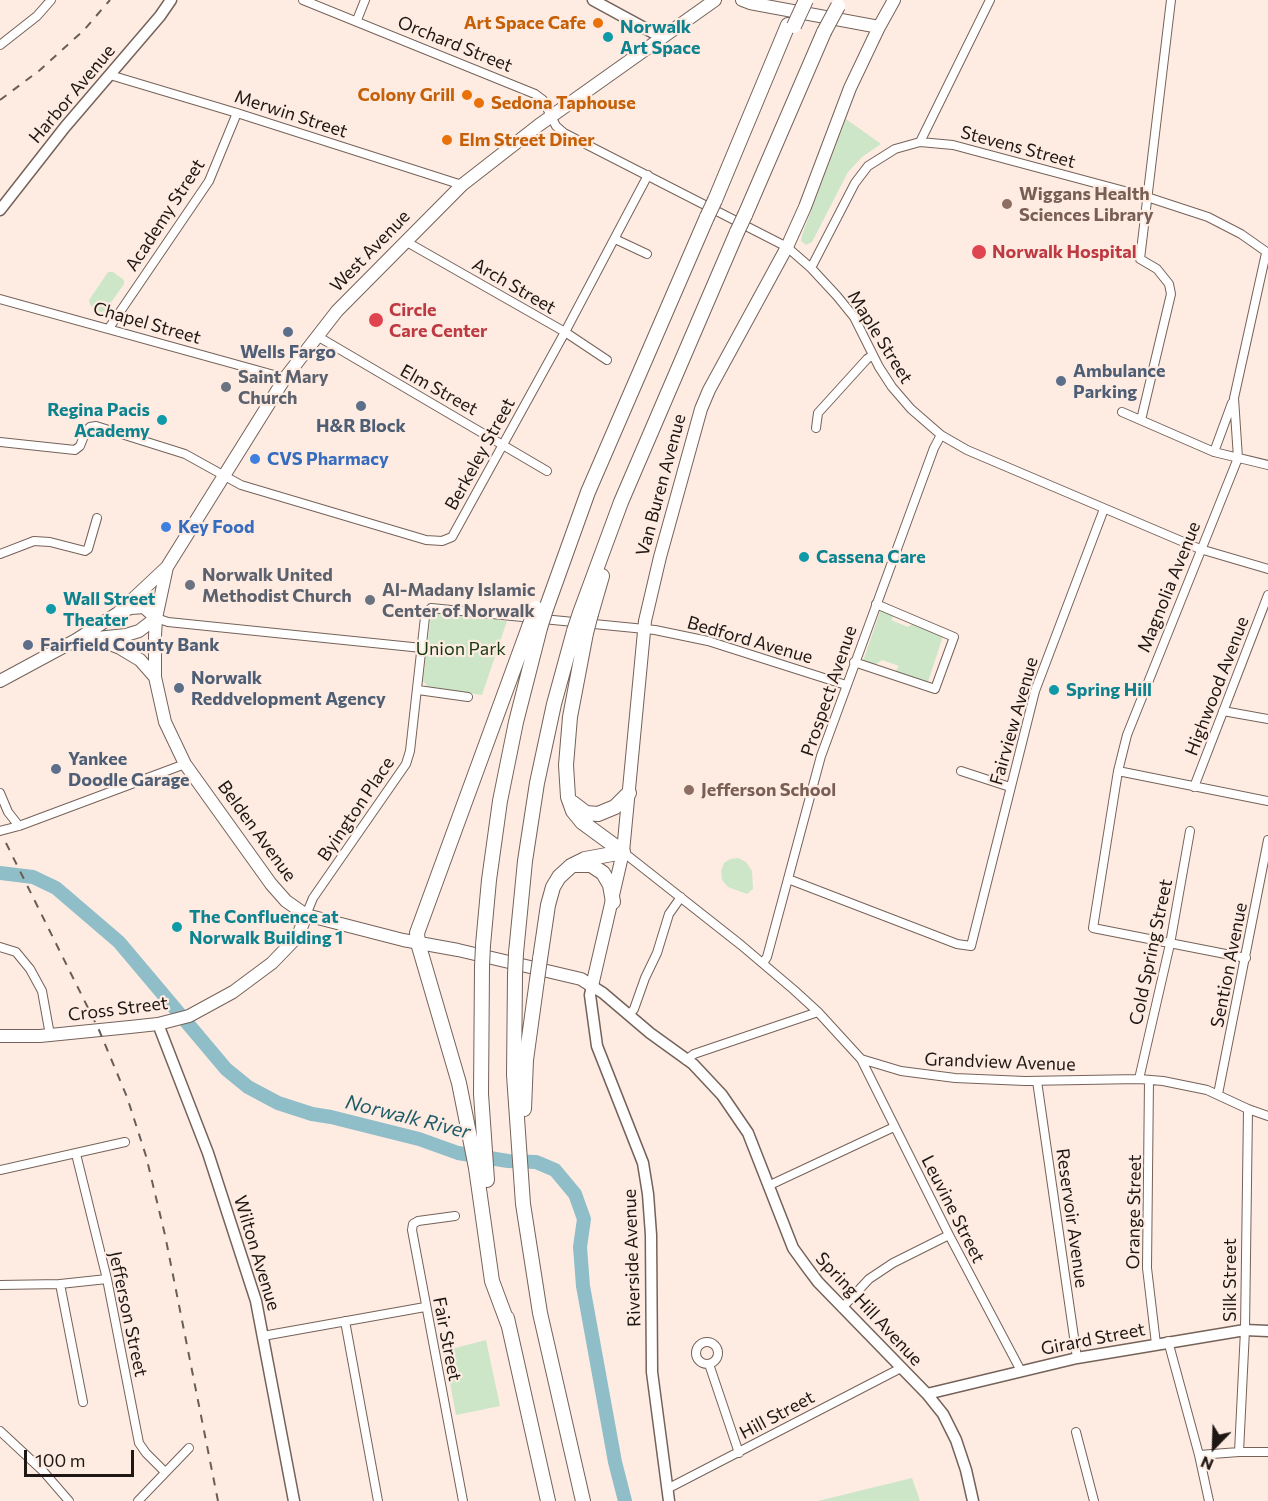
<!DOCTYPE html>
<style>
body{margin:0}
#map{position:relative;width:1268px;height:1501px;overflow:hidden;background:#feece3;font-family:Commissioner,sans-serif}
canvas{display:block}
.north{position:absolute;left:1184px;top:1417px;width:60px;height:60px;-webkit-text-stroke:4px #feece3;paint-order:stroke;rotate:203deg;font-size:16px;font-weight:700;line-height:24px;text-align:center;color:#1e1713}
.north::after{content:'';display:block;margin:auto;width:21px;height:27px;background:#1e1713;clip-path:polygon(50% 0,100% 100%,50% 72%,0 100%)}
.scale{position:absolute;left:24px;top:1450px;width:110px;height:27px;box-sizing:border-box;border:3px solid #1e1713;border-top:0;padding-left:8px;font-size:18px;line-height:21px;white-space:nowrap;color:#1e1713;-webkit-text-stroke:4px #feece3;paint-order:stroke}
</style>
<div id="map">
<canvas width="1268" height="1501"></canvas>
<div class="north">N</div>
<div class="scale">100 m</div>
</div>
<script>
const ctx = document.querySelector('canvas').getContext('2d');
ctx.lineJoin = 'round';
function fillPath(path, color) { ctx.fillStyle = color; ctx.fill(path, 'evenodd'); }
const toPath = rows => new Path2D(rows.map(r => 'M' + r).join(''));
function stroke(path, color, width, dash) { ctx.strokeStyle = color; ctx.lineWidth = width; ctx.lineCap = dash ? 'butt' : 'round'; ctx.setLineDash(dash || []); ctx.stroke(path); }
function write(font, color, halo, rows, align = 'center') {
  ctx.font = font + ' Commissioner,sans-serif'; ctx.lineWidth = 4.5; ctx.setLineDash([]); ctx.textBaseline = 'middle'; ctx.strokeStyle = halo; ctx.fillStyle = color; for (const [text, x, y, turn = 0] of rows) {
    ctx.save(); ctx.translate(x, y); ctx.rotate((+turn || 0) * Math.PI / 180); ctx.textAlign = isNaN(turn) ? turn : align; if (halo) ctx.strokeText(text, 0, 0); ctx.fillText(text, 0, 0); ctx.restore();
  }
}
fillPath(toPath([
 [846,119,881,144,862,157,848,172,812,242,806,245,801,241,802,235],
 [108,272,113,272,124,280,124,284,105,311,100,312,90,305,89,300],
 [881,609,895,615,891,620,908,627,914,623,943,636,928,682,895,672,899,666,882,660,875,665,863,661],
 [436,612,507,621,482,695,428,687,423,681,431,615],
 [738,858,746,862,752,871,753,889,747,894,728,887,722,880,721,871,724,863,730,859],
 [486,1340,500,1406,456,1415,444,1351],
 [912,1478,920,1501,818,1501]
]), '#cce6c7');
stroke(toPath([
 [0,873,33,877,56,888,119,942,226,1069,248,1087,278,1103,312,1114,331,1117,419,1139,458,1153,508,1161,536,1162,555,1170,575,1194,584,1219,580,1247,583,1286,615,1462,625,1501]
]), '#90bec8', 14);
const street = toPath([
 [303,0,535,94,543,100,556,126,564,133,787,247,811,268,837,296,854,317,879,367,892,387,911,409,941,435,967,450,1200,549,1268,569],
 [357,20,365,0],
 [0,45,37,16,51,0],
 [110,75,237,113,462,185],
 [920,142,990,0],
 [615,239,647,254],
 [405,241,565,332,607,360],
 [811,268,855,183,868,166,895,149,920,142,953,145,1147,197,1208,217,1241,234,1268,253],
 [0,299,285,378],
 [109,328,209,181,237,113],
 [317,336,547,471],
 [1122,412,1214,452,1268,465],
 [1141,420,1171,294,1169,284,1157,269,1140,259,1171,0],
 [816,428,818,413,867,359,873,355],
 [0,442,75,450,80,446,86,431,90,427,96,426,185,454,241,485,426,540,442,541,452,537,565,332,648,175],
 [1214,452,1232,403],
 [0,554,34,541,50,542,85,551,88,549,97,518],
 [156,618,168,622,422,648],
 [854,662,935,689,954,637,876,604],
 [418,690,468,697],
 [1223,711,1268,719],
 [961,771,1010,787],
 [1118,771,1268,801],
 [1194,787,1268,595],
 [0,793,8,812,19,826],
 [0,831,19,826,185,764],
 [623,852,741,945,794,990,818,1012,861,1059,901,1071,955,1078,1025,1081,1139,1079,1163,1081,1207,1090,1248,1109,1268,1116],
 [788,879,957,944,971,946,1035,691,1104,509],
 [306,915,313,898,406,764,410,751,425,617,431,608,655,630,708,641,846,685],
 [0,947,16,952,30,969,42,991,50,1035],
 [1246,958,1093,928,1118,771,1127,735,1238,458,1234,398,1266,253],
 [763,963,767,957,821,756,934,448,941,435],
 [629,1015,634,1009,645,978,657,953,669,914,681,897],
 [861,1059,949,1235,1021,1371],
 [686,1060,694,1054,818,1012],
 [1139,1079,1170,944,1190,831],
 [1149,1080,1147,1268,1156,1344],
 [1037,1081,1077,1358],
 [1218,1094,1268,840],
 [76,1154,107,1279,139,1443,146,1453,165,1472],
 [0,1170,125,1142],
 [770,1185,894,1127],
 [455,1216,418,1221,413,1224,412,1230,463,1501],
 [60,1284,83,1402],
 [0,1285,60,1284,107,1279],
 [842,1308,869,1279,893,1263,949,1235],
 [345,1321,378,1501],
 [263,1336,425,1307],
 [1168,1341,1199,1455,1209,1501],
 '696 1353a11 11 0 1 1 22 0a11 11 0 1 1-22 0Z',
 [709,1364,739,1453],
 [0,1431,43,1471,69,1501],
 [1076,1432,1094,1501],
 [1239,1452,1245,1330,1248,1109],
 [1199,1455,1239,1452,1268,1452],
 [667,1489,901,1368],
 [138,1501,189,1448]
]);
const secondary = toPath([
 [593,0,661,37],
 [0,210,65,127,160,16,171,0],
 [158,1024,208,1153,256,1301,294,1501],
 [927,1394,1077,1358,1245,1330,1268,1331],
 [669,1501,652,1372,651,1235,648,1194,643,1163,597,1046,590,995,592,986,603,993,650,1033,693,1064,722,1095,748,1133,793,1248,806,1266,818,1282,927,1394,943,1414,956,1440,966,1470,973,1501]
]);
const primary = toPath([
 [715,0,539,125,462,185,337,311,285,378,167,567,156,618,155,636,155,677,165,722,185,764,271,884,286,901,306,915,403,940,458,950,581,979,592,986,623,852,645,621,660,557,701,409,709,390,787,247,805,207,850,88,879,27,894,0],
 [742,0,750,3,879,27],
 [123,611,131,608,144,607,156,618],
 [78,640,126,635,139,631,156,618],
 [99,640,120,648,140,660,155,677],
 [0,681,76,640,118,613,166,568],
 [0,1036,40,1036,130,1027,158,1024,189,1016,233,992,272,963,298,936,306,915]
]);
const highway = toPath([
 [715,200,788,25],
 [745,215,824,32],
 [546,609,588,492,707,217],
 [580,613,621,502,737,232],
 [591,614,602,576],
 [586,633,570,717,566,765,568,797,573,811,582,822,623,852],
 [573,803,586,813,598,814,615,807,629,793],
 [576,865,591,865,603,873,610,885,613,902],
 [483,945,489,880,500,801,516,722,540,628],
 [516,953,525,861,537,783,554,704,574,631],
 [540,959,548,905,553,887,559,877,571,866,585,859,623,852],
 [482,967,481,1094,487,1180],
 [515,975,514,1075,523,1204,540,1313,583,1501],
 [524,1109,526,1060,537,980],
 [507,1318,548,1501],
 [508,1324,492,1281,476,1168,459,1083,418,943,417,933,529,627]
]);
stroke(street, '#756259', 10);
stroke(secondary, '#756259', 13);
stroke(primary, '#756259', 14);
stroke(highway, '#756259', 16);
stroke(street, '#fff', 8);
stroke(secondary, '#fff', 10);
stroke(primary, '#fff', 12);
stroke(highway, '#fff', 14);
stroke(toPath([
 [0,100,40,70,84,30,110,0],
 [6,843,99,1030,127,1097,146,1156,165,1235,218,1501]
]), '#685d57', 2, [8, 8]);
const highwayBridge = toPath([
 [794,26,806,0],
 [824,32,838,6],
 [707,217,715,200],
 [737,232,745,215],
 [529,627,536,608],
 [540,628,546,609],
 [574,631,580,613],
 [586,633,591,614],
 [482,967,483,945],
 [515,975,516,953],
 [537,980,540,959]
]);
stroke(highwayBridge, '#756259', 16, []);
stroke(highwayBridge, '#fff', 14);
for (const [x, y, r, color] of [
 [598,23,6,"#e8710a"],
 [608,37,6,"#0f9aa8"],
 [467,95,6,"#e8710a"],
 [479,103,6,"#e8710a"],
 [447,140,6,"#e8710a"],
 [1007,204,6,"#8d6e63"],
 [979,252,8,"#e0444e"],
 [376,320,8,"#e0444e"],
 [288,332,6,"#5c6f8a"],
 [1061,381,6,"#5c6f8a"],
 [226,387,6,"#6b7280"],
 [361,406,6,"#5c6f8a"],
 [162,420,6,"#0f9aa8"],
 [255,459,6,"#3f7fe0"],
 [166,527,6,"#3f7fe0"],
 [804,557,6,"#0f9aa8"],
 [190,585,6,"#6b7280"],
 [370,600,6,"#6b7280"],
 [51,609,6,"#0f9aa8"],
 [28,645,6,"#5c6f8a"],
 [179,688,6,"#5c6f8a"],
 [1054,690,6,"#0f9aa8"],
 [56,769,6,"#5c6f8a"],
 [689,790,6,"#8d6e63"],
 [177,927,6,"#0f9aa8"]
]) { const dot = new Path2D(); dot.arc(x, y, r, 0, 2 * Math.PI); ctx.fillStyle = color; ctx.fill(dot); stroke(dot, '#feece3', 2); }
write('bold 18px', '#c56008', '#feece3', [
 ["Art Space Cafe",586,23],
 ["Colony Grill",455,95],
 ["Sedona Taphouse",491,103,"left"],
 ["Elm Street Diner",459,140,"left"]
], 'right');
write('bold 18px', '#0d838f', '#feece3', [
 ["Norwalk",620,27],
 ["Art Space",620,48],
 ["Regina Pacis",150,410,"right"],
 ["Academy",150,431,"right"],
 ["Cassena Care",816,557],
 ["Wall Street",63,599],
 ["Theater",63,620],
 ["Spring Hill",1066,690],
 ["The Confluence at",189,917],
 ["Norwalk Building 1",189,938]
], 'left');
write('18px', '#1e1713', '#feece3', [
 ["Orchard Street",455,44,22],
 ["Harbor Avenue",72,94,-50],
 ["Merwin Street",291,114,18],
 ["Stevens Street",1018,147,15],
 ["Academy Street",165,215,-57],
 ["West Avenue",370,251,-46],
 ["Arch Street",514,286,30],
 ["Chapel Street",147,323,16],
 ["Maple Street",880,337,58],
 ["Elm Street",439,390,29],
 ["Berkeley Street",480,454,-61],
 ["Van Buren Avenue",661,485,-75],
 ["Magnolia Avenue",1169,587,-68],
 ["Bedford Avenue",750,640,16],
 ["Highwood Avenue",1217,686,-69],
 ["Prospect Avenue",829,691,-71],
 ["Fairview Avenue",1014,721,-74],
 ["Byington Place",356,809,-56],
 ["Belden Avenue",257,831,54],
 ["Cold Spring Street",1151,952,-78],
 ["Sention Avenue",1229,965,-79],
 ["Cross Street",118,1009,-7],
 ["Grandview Avenue",1000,1062,2],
 ["Leuvine Street",953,1209,63],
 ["Orange Street",1134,1212,-89],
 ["Reservoir Avenue",1072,1218,82],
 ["Wilton Avenue",257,1253,73],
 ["Riverside Avenue",632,1258,-92],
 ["Silk Street",1230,1280,-90],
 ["Spring Hill Avenue",869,1309,47],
 ["Jefferson Street",128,1314,78],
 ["Fair Street",447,1339,79],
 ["Girard Street",1093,1339,-11],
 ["Hill Street",777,1415,-28]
]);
write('bold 18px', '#785e54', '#feece3', [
 ["Wiggans Health",1019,194],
 ["Sciences Library",1019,215],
 ["Jefferson School",701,790]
], 'left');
write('bold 18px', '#be3a42', '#feece3', [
 ["Norwalk Hospital",992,252],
 ["Circle",389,310],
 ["Care Center",389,331]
], 'left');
write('bold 18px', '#4e5e75', '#feece3', [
 ["Wells Fargo",288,352,"center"],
 ["Ambulance",1073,371],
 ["Parking",1073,392],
 ["H&R Block",361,426,"center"],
 ["Fairfield County Bank",40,645],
 ["Norwalk",191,678],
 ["Reddvelopment Agency",191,699],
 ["Yankee",68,759],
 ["Doodle Garage",68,780]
], 'left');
write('bold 18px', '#5b616d', '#feece3', [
 ["Saint Mary",238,377],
 ["Church",238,398],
 ["Norwalk United",202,575],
 ["Methodist Church",202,596],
 ["Al-Madany Islamic",382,590],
 ["Center of Norwalk",382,611]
], 'left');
write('bold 18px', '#366cbe', '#feece3', [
 ["CVS Pharmacy",267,459],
 ["Key Food",178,527]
], 'left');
write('18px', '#14380e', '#feece3', [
 ["Union Park",461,649]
]);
write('italic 20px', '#1f5c68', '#feece3', [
 ["Norwalk River",408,1117,14]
]);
</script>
